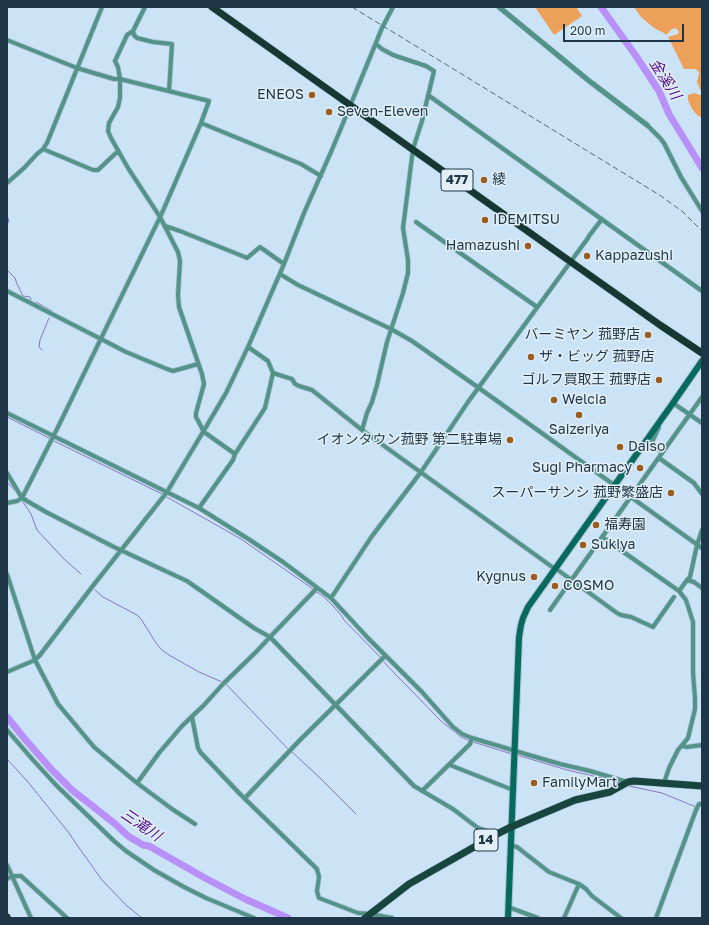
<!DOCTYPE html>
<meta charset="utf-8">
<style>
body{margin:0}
#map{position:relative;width:709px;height:925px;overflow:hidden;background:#cbe3f6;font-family:"Golos Text",sans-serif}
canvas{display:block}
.frame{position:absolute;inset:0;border:8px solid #1d3648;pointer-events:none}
.scale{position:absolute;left:563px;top:24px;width:121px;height:18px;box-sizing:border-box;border:2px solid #1d3648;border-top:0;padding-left:5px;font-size:12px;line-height:14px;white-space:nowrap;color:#1d3648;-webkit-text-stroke:3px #e3eff8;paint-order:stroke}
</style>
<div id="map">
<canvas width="709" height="925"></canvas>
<div class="frame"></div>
<div class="scale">200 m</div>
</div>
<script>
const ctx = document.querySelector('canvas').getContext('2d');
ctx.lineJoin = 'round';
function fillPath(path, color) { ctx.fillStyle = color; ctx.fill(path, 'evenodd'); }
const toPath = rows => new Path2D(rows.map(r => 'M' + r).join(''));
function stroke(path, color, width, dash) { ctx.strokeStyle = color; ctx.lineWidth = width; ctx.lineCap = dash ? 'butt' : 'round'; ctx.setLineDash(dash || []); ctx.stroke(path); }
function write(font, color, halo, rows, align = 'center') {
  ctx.font = font + ' "Golos Text","Noto Sans JP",sans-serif'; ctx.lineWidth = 3; ctx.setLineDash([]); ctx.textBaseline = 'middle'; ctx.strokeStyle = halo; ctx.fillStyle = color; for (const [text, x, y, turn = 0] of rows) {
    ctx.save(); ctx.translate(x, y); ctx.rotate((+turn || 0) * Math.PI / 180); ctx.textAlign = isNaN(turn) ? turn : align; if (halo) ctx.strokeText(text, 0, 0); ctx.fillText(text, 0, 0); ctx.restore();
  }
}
fillPath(toPath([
 [535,7,576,7,582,16,554,35],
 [634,7,702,7,702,120,702,118,697,115,692,109,688,100,688,95,694,93,700,95,702,94,697,82,699,74,699,72,695,69,684,69,668,37,678,34,679,32,677,29,674,28,671,30,666,35,664,33,654,28,641,17]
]), '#eda059');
stroke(toPath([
 [7,215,9,222,7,223],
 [7,270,15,278,17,284,23,296,30,297,31,300],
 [36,302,52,311],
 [42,350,39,347,40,340,49,318],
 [7,417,49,438],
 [52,440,162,494],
 [7,482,16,492],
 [165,496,241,539,313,589],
 [21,499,31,514,37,530,64,559,81,574],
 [95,590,103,597,137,615,141,619,156,643,162,650,169,655,199,672,222,682],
 [315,591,323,596,334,607,341,615,344,620,381,658],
 [383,661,395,674,408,687,441,721,461,737,470,741],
 [225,683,289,750],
 [473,742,512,754],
 [292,752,319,777,356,814],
 [517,755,567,770,611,780,620,783],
 [7,759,28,782,69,833,77,845,102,880,127,906,142,918],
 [629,786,662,793,696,807]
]), '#8a74c3', 1);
stroke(toPath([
 [601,7,636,56,659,91,669,114,702,168],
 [7,717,24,738,52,770,72,790,114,823,128,836,143,845,149,846,205,878,245,899,288,918]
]), '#b98ff8', 7);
const minor = toPath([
 [145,7,133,31,127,35,115,61,118,67,120,79,120,98,118,107,109,123,108,131,111,138,128,168,160,217,178,252,180,261,178,295,179,307,202,374,204,384,196,413,196,417,204,432,235,454,233,460,199,508],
 [133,31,134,35,137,38,153,42,172,44,169,91],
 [7,40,77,68,114,79,120,79,209,101,201,123,162,213,59,425,22,498,17,501,7,503],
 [428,95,702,291],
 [201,123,301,164,321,176],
 [647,125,660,138,664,143,681,177,702,211],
 [43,149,93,170,98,170,116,153,119,152],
 [7,183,24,168,37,154,43,149,47,143,102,7],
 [416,222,537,307],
 [165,226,180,231,245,257,247,258,260,247,284,264],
 [280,274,298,285,391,329,412,341,479,388,702,548],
 [7,291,101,339,126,352,167,369,173,371,198,364],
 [248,347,268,361,273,373,292,379,295,384,299,386,312,390,362,430,555,569],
 [673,403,702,423],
 [7,413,199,508,250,540,283,562,331,598,368,638,422,692,453,727,462,734,472,738,529,755,560,764,590,771,627,782],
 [659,427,653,440,652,443,652,445,662,452],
 [362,430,367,413,372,402,377,385,387,342,403,293,408,273,408,260,403,228,413,149,422,121,434,71,426,66,393,55,382,49,376,44],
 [235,454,265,408,273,373],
 [659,458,694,483,702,494],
 [7,473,22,498,46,512,114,547,187,581,254,628,270,637,414,786,453,809,478,828,496,834],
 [602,537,679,591,686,600,693,622,693,672,695,699,695,709,688,738,678,750,669,768,664,783],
 [555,568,617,613,621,615,631,617,653,627,674,597],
 [7,574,35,660,58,704,94,747,137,783,172,809,195,824],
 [687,580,690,577,697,545,702,530],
 [679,591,687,580,694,582,702,588],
 [331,598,372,536,421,472,468,402,588,238,589,236,602,219],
 [550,610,702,397],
 [7,672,35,660,40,655,92,587,167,492,206,427,226,393,248,347,284,264,304,213,331,152,339,133,382,28,393,7],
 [192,717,198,748,201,753,240,794,317,869,319,877,317,891,318,895,319,898,358,913,371,914,392,918],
 [7,730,33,760,56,785,114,841,126,851,154,870,184,887,206,898,254,918],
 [682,746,687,747,702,745],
 [450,765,513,790],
 [137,783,159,753,182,726,204,705,223,684,256,652,270,637,317,588],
 [422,791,470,744,472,738],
 [245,798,299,741,385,656],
 [511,845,517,847,549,872,579,884,586,889,592,896,621,918],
 [7,865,31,918],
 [7,879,12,876,21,876,67,918],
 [508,907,538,918],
 [564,918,579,884],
 [656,918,696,810,699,804,702,804]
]);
const tertiary = toPath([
 [499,7,588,80,647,125]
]);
const secondary = toPath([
 [508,918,519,637,521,625,523,618,528,607,673,403,702,361]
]);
const primary = toPath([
 [365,918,409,884,497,834,511,827,575,800,610,792,628,782,634,781,702,786]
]);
const trunk = toPath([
 [212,7,571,262,660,325,702,353],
 [7,917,7,918]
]);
stroke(minor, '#a8c0d3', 5.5);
stroke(tertiary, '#a8c0d3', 6);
stroke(secondary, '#a8c0d3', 8);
stroke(primary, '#a8c0d3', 8);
stroke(trunk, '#a8c0d3', 8);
stroke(minor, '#539388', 4);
stroke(tertiary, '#539388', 5);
stroke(secondary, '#066a5e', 6);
stroke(primary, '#18463f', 7);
stroke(trunk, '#163832', 7);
stroke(toPath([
 [352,7,661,196,683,212,702,231]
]), '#526b7d', 1, [6, 3]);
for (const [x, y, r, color] of [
 [312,95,4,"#9a5d20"],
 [329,112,4,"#9a5d20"],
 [484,180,4,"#9a5d20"],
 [485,220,4,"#9a5d20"],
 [528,246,4,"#9a5d20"],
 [587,256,4,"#9a5d20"],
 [648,335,4,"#9a5d20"],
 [531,357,4,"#9a5d20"],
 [659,380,4,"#9a5d20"],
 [554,400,4,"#9a5d20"],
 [579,415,4,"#9a5d20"],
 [510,440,4,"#9a5d20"],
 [620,447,4,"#9a5d20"],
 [640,468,4,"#9a5d20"],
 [671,493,4,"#9a5d20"],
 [596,525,4,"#9a5d20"],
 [583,545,4,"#9a5d20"],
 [534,577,4,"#9a5d20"],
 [555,586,4,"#9a5d20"],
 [534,783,4,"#9a5d20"]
]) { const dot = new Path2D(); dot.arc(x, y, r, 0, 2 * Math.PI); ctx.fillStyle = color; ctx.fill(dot); stroke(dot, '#e3eff8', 1.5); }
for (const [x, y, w] of [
 [457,180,32],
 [486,840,24]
]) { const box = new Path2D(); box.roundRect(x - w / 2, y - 11, w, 22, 3); ctx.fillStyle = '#e3eff8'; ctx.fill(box); stroke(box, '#1d3648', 1); }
write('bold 13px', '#1d3648', null, [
 ["477",457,180],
 ["14",486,840]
]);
write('14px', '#1d3648', '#e3eff8', [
 ["ENEOS",304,95,"right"],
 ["Seven-Eleven",337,112],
 ["綾",492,180],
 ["IDEMITSU",493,220],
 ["Hamazushi",520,246,"right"],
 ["Kappazushi",595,256],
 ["バーミヤン 菰野店",640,335,"right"],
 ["ザ・ビッグ 菰野店",539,357],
 ["ゴルフ買取王 菰野店",651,380,"right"],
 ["Welcia",562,400],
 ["Saizeriya",579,430,"center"],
 ["イオンタウン菰野 第二駐車場",502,440,"right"],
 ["Daiso",628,447],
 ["Sugi Pharmacy",632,468,"right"],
 ["スーパーサンシ 菰野繁盛店",663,493,"right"],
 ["福寿園",604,525],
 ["Sukiya",591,545],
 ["Kygnus",526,577,"right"],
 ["COSMO",563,586],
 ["FamilyMart",542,783]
], 'left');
write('italic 15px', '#530e8d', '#e3eff8', [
 ["金溪川",665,79,58],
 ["三滝川",141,825,34]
]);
</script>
